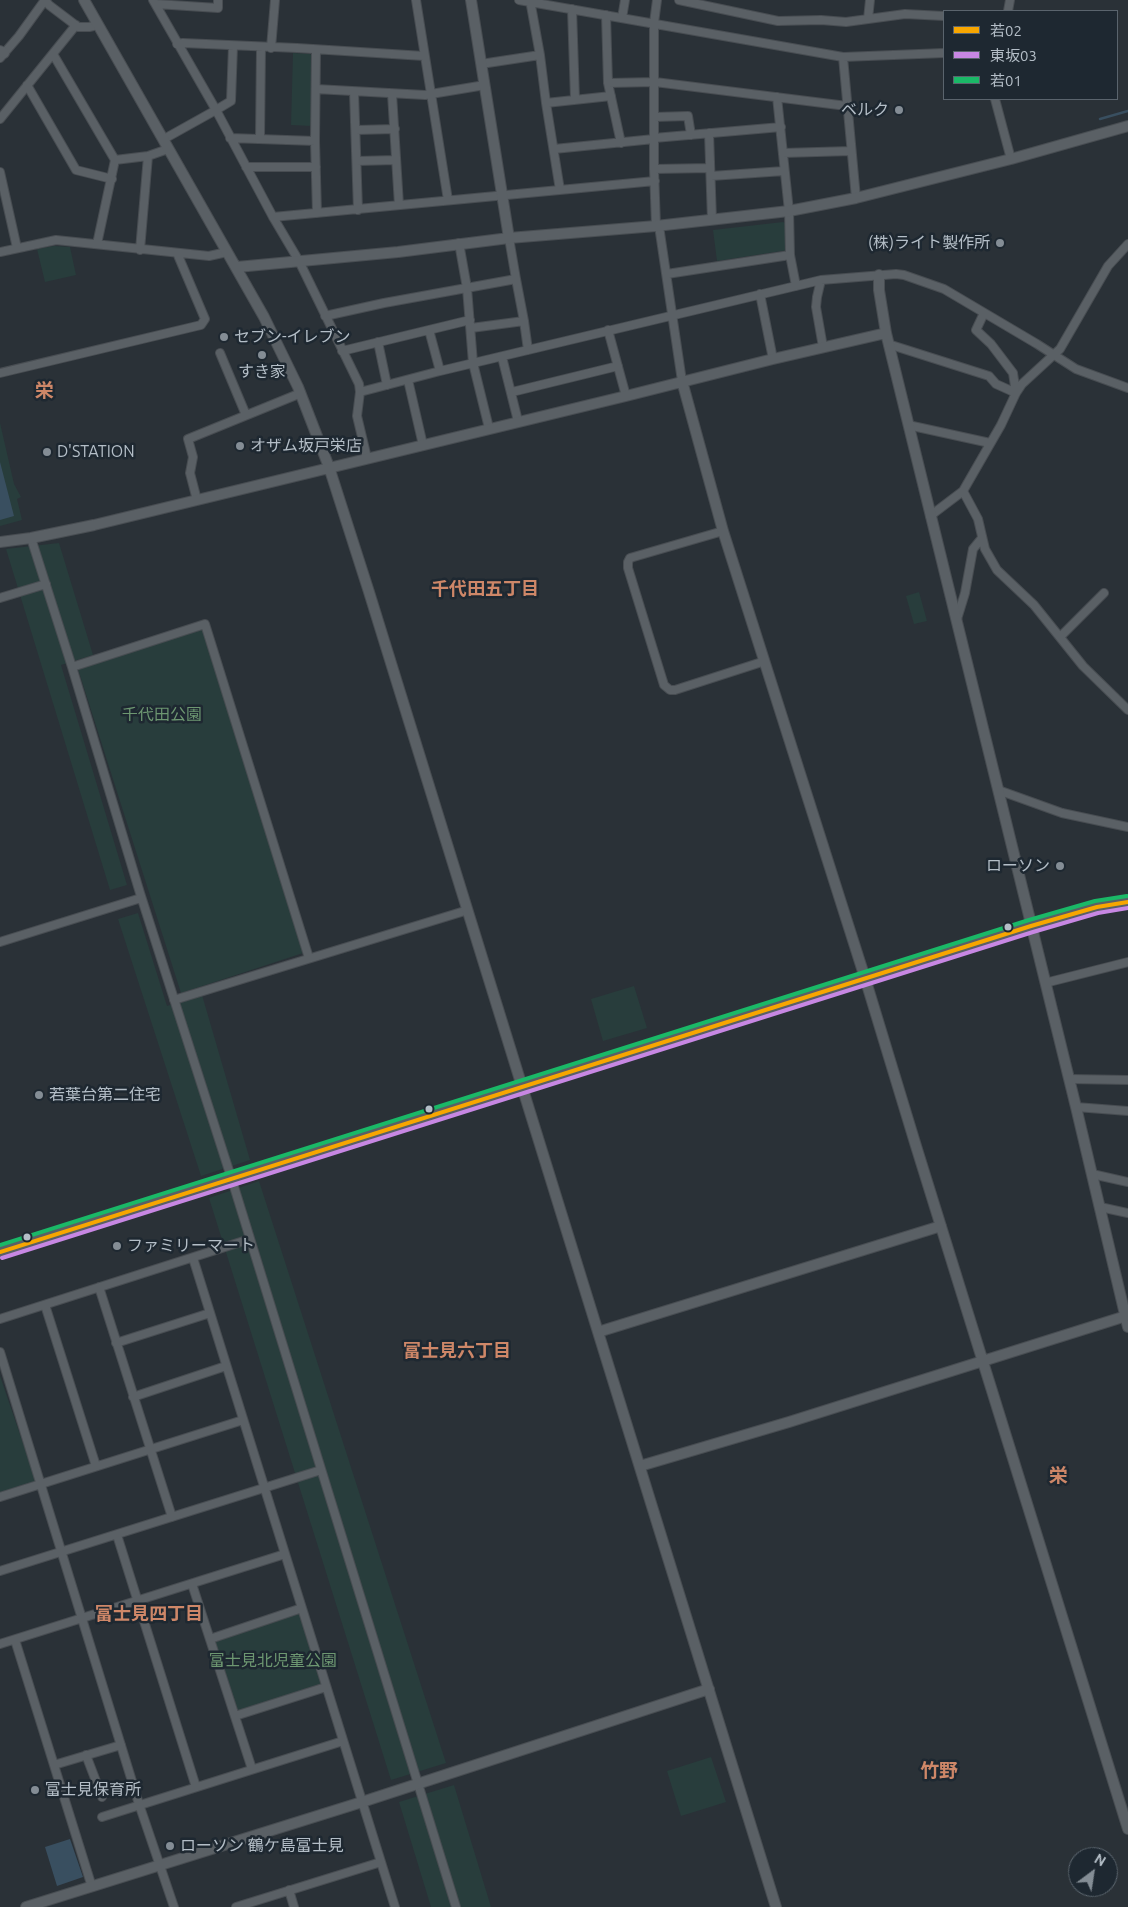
<!DOCTYPE html>
<meta charset="utf-8">
<style>
body{margin:0}
#map{position:relative;width:1128px;height:1907px;overflow:hidden;background:#2a3137;font-family:Ubuntu,"Noto Sans JP",sans-serif}
canvas{display:block}
.legend{position:absolute;left:943px;top:10px;width:175px;height:90px;box-sizing:border-box;background:#1e2831;border:1px solid #5a646d;margin:0;padding:6px 9px;list-style:none;font-size:15px;color:#b4bec7}
.legend li{display:flex;align-items:center;gap:10px;height:25px}
.legend b{width:25px;border:1px solid #5a646d}
.north{position:absolute;left:1068px;top:1847px;width:50px;height:50px;box-sizing:border-box;background:#1e2831;border:1px solid #5a646d;border-radius:50%;rotate:31deg;font-size:14px;font-weight:700;line-height:20px;text-align:center;color:#b4bec7}
.north::after{content:'';display:block;margin:auto;width:18px;height:22px;background:#848d95;clip-path:polygon(50% 0,100% 100%,50% 72%,0 100%)}
</style>
<div id="map">
<canvas width="1128" height="1907"></canvas>
<ul class="legend">
<li><b style="height:6px;background:#f7a600"></b>若02</li>
<li><b style="height:6px;background:#c787e3"></b>東坂03</li>
<li><b style="height:6px;background:#1ab867"></b>若01</li>
</ul>
<div class="north">N</div>
</div>
<script>
const ctx = document.querySelector('canvas').getContext('2d');
ctx.lineJoin = 'round';
function fillPath(path, color) { ctx.fillStyle = color; ctx.fill(path, 'evenodd'); }
const toPath = rows => new Path2D(rows.map(r => 'M' + r).join(''));
function stroke(path, color, width, dash) { ctx.strokeStyle = color; ctx.lineWidth = width; ctx.lineCap = dash ? 'butt' : 'round'; ctx.setLineDash(dash || []); ctx.stroke(path); }
function write(font, color, halo, rows, align = 'center') {
  ctx.font = font + ' Ubuntu,"Noto Sans JP",sans-serif'; ctx.lineWidth = 5; ctx.setLineDash([]); ctx.textBaseline = 'middle'; ctx.strokeStyle = halo; ctx.fillStyle = color; for (const [text, x, y, turn = 0] of rows) {
    ctx.save(); ctx.translate(x, y); ctx.rotate((+turn || 0) * Math.PI / 180); ctx.textAlign = isNaN(turn) ? turn : align; if (halo) ctx.strokeText(text, 0, 0); ctx.fillText(text, 0, 0); ctx.restore();
  }
}
fillPath(toPath([
 [293,53,310,54,313,57,312,126,291,125],
 [783,222,785,223,788,250,717,261,713,230],
 [54,246,70,247,76,275,45,282,37,249],
 [0,423,14,484,21,497,17,499,22,520,0,526],
 [59,543,93,655,61,665,127,885,110,890,6,549],
 [919,592,927,621,914,624,906,596],
 [203,628,303,953,181,993,78,669],
 [138,913,167,1006,202,995,250,1160,201,1176,118,919],
 [634,986,647,1028,603,1041,591,999],
 [259,1181,446,1763,391,1780,209,1198],
 [0,1376,36,1481,0,1493],
 [302,1608,326,1687,235,1716,210,1639],
 [711,1757,726,1802,681,1816,667,1771],
 [454,1785,491,1907,431,1907,399,1802]
]), '#283d3c');
fillPath(toPath([
 [0,462,14,516,0,520],
 [70,1839,83,1877,57,1886,45,1847]
]), '#394f60');
stroke(toPath([
 [1100,119,1128,111]
]), '#394f60', 2.5);
const minor = toPath([
 [45,0,49,5,78,27,89,27,98,25],
 [153,0,216,110,231,101,233,46],
 [416,0,448,200],
 [519,0,843,57,944,53],
 [679,0,778,21,821,20,846,22,905,14,944,16],
 [156,4,218,8,218,0],
 [572,9,575,99],
 [1008,11,1010,0],
 [606,15,608,83,621,143],
 [622,18,625,0],
 [868,19,870,0],
 [177,44,183,43,297,48,424,56],
 [271,48,275,0],
 [316,50,315,141,317,213],
 [53,54,115,160,97,244],
 [540,55,546,103],
 [843,57,856,198],
 [0,58,19,36,45,0],
 [481,64,540,55,530,0],
 [608,83,655,82,847,106],
 [27,85,76,170,112,179],
 [316,89,425,95,485,85],
 [354,92,358,210],
 [392,94,399,205],
 [777,97,789,211,790,255,796,286],
 [995,99,1011,159],
 [654,117,688,116,691,135],
 [0,119,76,25],
 [356,130,395,129],
 [709,133,712,220],
 [230,138,315,141],
 [654,138,781,127],
 [164,139,216,110,273,217,299,261,359,384,360,392,357,416,367,458],
 [260,139,261,48],
 [554,149,654,139],
 [783,153,851,151],
 [115,160,148,156,168,149],
 [357,161,396,160],
 [246,167,316,167],
 [654,169,710,168],
 [0,172,17,248],
 [711,176,784,171],
 [560,190,546,103,611,96],
 [273,217,655,181],
 [656,226,654,169,654,23,657,0],
 [659,226,682,381],
 [459,243,467,288,473,363,489,428],
 [140,250,148,156],
 [0,252,56,240,209,256,227,252],
 [667,274,790,255],
 [516,279,524,321],
 [821,280,817,297,816,307,823,347],
 [760,294,773,359],
 [984,313,976,330,991,344,1013,373,1016,393],
 [325,316,384,303,516,279,509,238],
 [471,328,524,321,528,350],
 [429,330,440,371,821,280,896,274,904,275,944,289,1037,344,1076,369,1128,388],
 [608,330,626,396],
 [378,342,387,385],
 [888,344,989,376,996,384,1016,393],
 [342,351,470,320],
 [220,353,246,415],
 [502,357,518,421],
 [0,373,201,325,205,319,177,253],
 [408,380,423,445],
 [360,392,440,371],
 [512,392,618,366],
 [908,425,990,443],
 [963,491,978,519,985,549,997,570,1034,605,1083,666,1128,710],
 [197,500,190,473,193,457,188,439,301,393],
 [930,516,963,491,1001,425,1016,393,1022,384,1060,349,1108,266,1128,244],
 [723,531,630,558,628,562,628,568,664,685,670,690,675,690,765,661],
 [31,538,72,667,140,893,232,1180,456,1907],
 [0,598,46,584],
 [957,619,965,593,973,549,982,538],
 [1060,637,1104,593],
 [72,667,205,624,309,958],
 [998,790,1062,813,1128,827],
 [0,942,141,898],
 [1045,983,1128,962],
 [174,1000,468,910],
 [1069,1079,1128,1080],
 [1076,1107,1128,1111],
 [1092,1174,1128,1182],
 [1100,1207,1128,1213],
 [193,1258,395,1907],
 [99,1287,172,1517],
 [45,1305,96,1466],
 [0,1319,250,1239],
 [116,1343,210,1313],
 [0,1352,139,1804,174,1907],
 [133,1397,226,1366],
 [0,1497,243,1420],
 [117,1535,196,1787],
 [0,1571,321,1470],
 [192,1584,252,1769],
 [210,1639,302,1608],
 [15,1640,92,1887],
 [0,1644,285,1554],
 [235,1716,326,1687],
 [86,1755,102,1797],
 [54,1765,121,1745],
 [102,1817,343,1741],
 [289,1890,294,1907],
 [236,1907,381,1862]
]);
const tertiary = toPath([
 [84,0,264,317,298,387,329,467,369,592,776,1907],
 [471,0,509,238],
 [0,51,4,53],
 [237,267,398,252,509,238,656,226,789,211,856,198,1011,159,1128,126],
 [879,275,879,290,886,333,1076,1107,1128,1327],
 [682,381,723,531,865,978,916,1146,1128,1829],
 [0,542,31,538,94,525,626,396,773,359,886,333],
 [0,1252,1031,926,1097,907,1128,902],
 [598,1332,941,1226],
 [640,1466,789,1422,1126,1316],
 [26,1907,362,1802,709,1689]
]);
stroke(minor, '#484d52', 10);
stroke(tertiary, '#484d52', 12);
stroke(minor, '#5a6065', 8);
stroke(tertiary, '#5a6065', 10);
stroke(toPath([
 [0,1252,1031,926,1097,907,1128,902]
]), '#f7a600', 4);
stroke(toPath([
 [2,1258,1033,932,1098,913,1128,908]
]), '#c787e3', 4);
stroke(toPath([
 [0,1245,1029,920,1095,901,1127,896]
]), '#1ab867', 4);
for (const [x, y, r, color] of [
 [899,110,5,"#848d95"],
 [1000,243,5,"#848d95"],
 [224,337,5,"#848d95"],
 [262,355,5,"#848d95"],
 [240,446,5,"#848d95"],
 [47,452,5,"#848d95"],
 [1060,866,5,"#848d95"],
 [1008,927,4.5,"#b4bec7"],
 [39,1095,5,"#848d95"],
 [429,1109,4.5,"#b4bec7"],
 [27,1237,4.5,"#b4bec7"],
 [117,1246,5,"#848d95"],
 [35,1790,5,"#848d95"],
 [170,1846,5,"#848d95"]
]) { const dot = new Path2D(); dot.arc(x, y, r, 0, 2 * Math.PI); ctx.fillStyle = color; ctx.fill(dot); stroke(dot, '#1e2831', 2); }
write('16px', '#b4bec7', '#1e2831', [
 ["ベルク",889,110,"right"],
 ["(株)ライト製作所",990,243,"right"],
 ["セブン-イレブン",234,337],
 ["すき家",262,372,"center"],
 ["オザム坂戸栄店",250,446],
 ["D'STATION",57,452],
 ["ローソン",1050,866,"right"],
 ["若葉台第二住宅",49,1095],
 ["ファミリーマート",127,1246],
 ["富士見保育所",45,1790],
 ["ローソン 鶴ケ島富士見",180,1846]
], 'left');
write('16px', '#6d9771', '#1e2831', [
 ["千代田公園",162,715],
 ["富士見北児童公園",273,1661]
]);
write('bold 18px', '#ce8768', '#1e2831', [
 ["千代田五丁目",485,589],
 ["富士見六丁目",457,1351],
 ["富士見四丁目",149,1614]
]);
write('bold 19px', '#ce8768', '#1e2831', [
 ["栄",44,391],
 ["栄",1058,1476],
 ["竹野",939,1771]
]);
</script>
